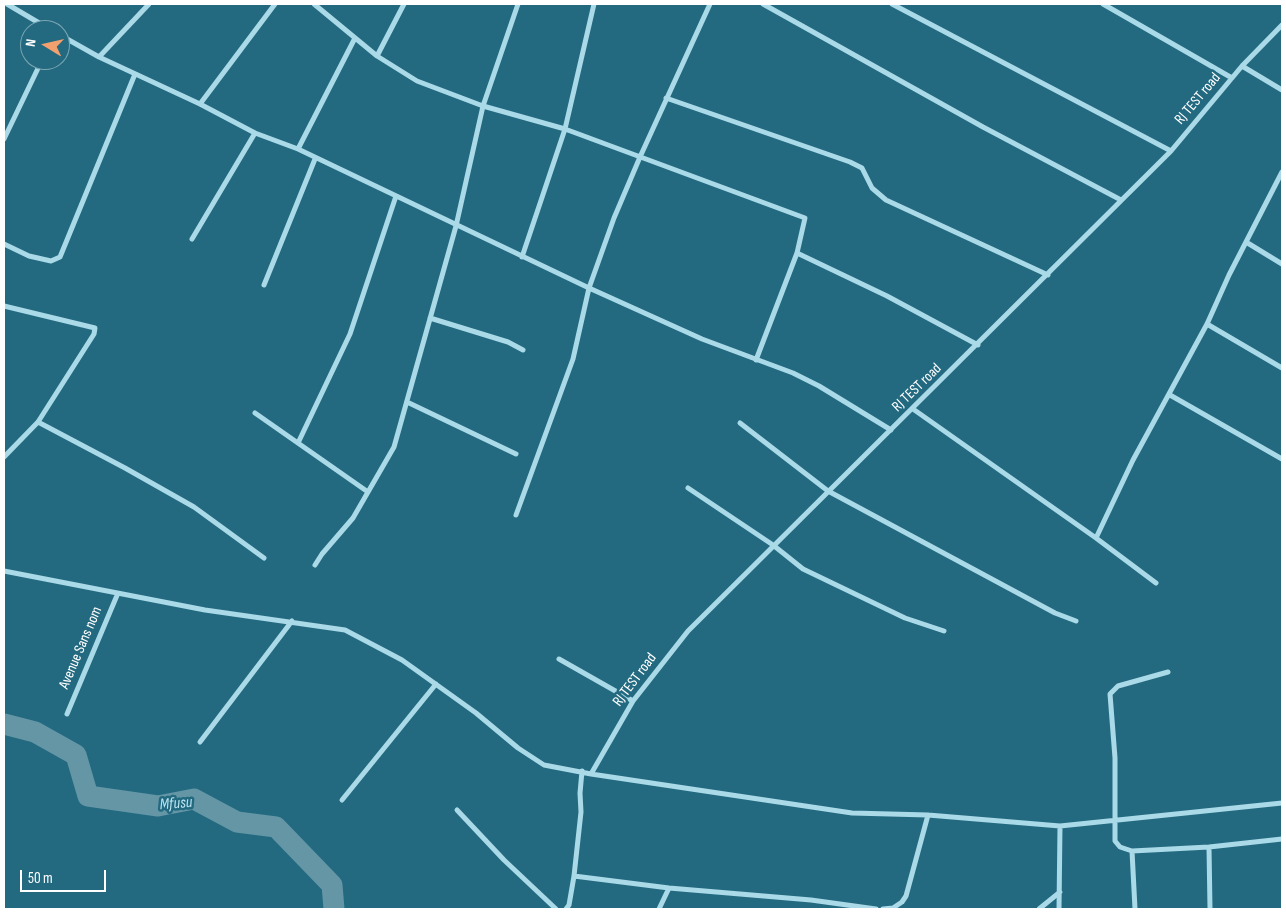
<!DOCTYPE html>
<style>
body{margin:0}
#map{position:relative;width:1286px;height:913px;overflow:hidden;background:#236a81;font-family:"Sofia Sans Condensed",sans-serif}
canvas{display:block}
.frame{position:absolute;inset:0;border:5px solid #fff;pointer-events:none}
.north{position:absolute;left:20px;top:20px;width:50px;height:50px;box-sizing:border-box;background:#236a81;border:1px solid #7ba6b3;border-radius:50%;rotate:279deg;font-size:14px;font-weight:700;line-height:20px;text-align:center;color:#fff}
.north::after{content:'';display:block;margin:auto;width:18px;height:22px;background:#f2a06d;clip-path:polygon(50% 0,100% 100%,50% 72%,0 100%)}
.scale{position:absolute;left:20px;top:870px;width:86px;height:22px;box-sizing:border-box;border:2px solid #fff;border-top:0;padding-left:6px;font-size:15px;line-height:18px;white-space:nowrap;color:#fff;-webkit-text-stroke:4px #236a81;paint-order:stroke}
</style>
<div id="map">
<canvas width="1286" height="913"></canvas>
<div class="frame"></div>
<div class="north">N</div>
<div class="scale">50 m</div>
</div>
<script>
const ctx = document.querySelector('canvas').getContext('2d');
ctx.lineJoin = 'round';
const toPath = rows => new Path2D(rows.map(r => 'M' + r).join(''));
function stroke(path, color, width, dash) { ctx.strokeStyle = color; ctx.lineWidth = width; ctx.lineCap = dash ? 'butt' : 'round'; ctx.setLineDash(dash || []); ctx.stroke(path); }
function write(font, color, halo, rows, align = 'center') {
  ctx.font = font + ' "Sofia Sans Condensed",sans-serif'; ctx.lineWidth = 5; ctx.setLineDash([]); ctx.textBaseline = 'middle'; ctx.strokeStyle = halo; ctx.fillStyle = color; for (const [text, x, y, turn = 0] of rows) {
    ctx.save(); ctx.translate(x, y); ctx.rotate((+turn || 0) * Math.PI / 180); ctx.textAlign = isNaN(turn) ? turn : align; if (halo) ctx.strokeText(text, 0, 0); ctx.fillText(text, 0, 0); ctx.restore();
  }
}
stroke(toPath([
 [4,724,35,732,76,755,88,796,158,806,194,799,237,822,276,827,332,885,334,909]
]), '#6496a5', 21);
stroke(toPath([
 [7,4,51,30],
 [314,4,377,56,417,81,483,106,565,129,805,218,797,253,756,360],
 [763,4,983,127,1121,200],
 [892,4,1171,151],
 [1103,4,1232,78],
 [60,35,99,57,200,104,255,133,298,149,589,288,702,339,793,373,819,386,891,430],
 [377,56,404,4],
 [99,57,149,4],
 [1242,66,1282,90],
 [666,98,850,162,862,168,872,188,886,200,1048,275],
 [200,104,275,4],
 [4,139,42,60],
 [298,149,355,38],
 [192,239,255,133],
 [1246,242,1282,264],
 [4,244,29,256,51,261,60,257,135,74],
 [797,253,887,296,978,345],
 [522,257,565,129,594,4],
 [264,285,315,159],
 [4,306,95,328,94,334,38,422,4,457],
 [430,318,508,342,523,350],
 [1207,324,1282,368],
 [1170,395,1282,459],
 [407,402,516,454],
 [913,409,1096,538],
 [255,413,368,492],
 [38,422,125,468,194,507,264,558],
 [740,423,828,491,1055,613,1076,621],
 [298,443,350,334,396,196],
 [688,488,773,545,803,569,905,618,944,631],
 [516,515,573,359,589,288,614,218,640,157,710,4],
 [315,565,322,554,353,518,394,447,456,226,483,106,518,4],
 [4,571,205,610,345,630,402,660,476,713,518,748,544,765,591,774,633,701,688,631,1171,151,1242,66,1282,25],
 [1156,583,1096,538,1133,460,1207,324,1229,275,1282,172],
 [559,659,633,701],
 [1168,672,1118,686,1110,694,1115,758,1115,841,1120,847,1132,851,1209,847,1282,839],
 [67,714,118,593],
 [200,742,292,621],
 [591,774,852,813,928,815,1060,826,1282,803],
 [342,800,436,684],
 [457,810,504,860,556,909],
 [1209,847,1210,909],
 [1132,851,1135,909],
 [574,876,669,888,811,900,876,909],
 [566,909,569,905,574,876,581,812,580,793,582,771],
 [659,909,669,888],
 [883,909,893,908,902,902,906,896,928,815],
 [1039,909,1060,892],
 [1059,909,1060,826]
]), '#aad9e7', 5);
write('15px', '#fff', '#236a81', [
 ["RJ TEST road",1198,99,-50],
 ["RJ TEST road",917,388,-44],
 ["Avenue Sans nom",81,648,-67],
 ["RJ TEST road",635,680,-53]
]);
write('italic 16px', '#bce5f1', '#236a81', [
 ["Mfusu",176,804,-4]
]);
</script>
